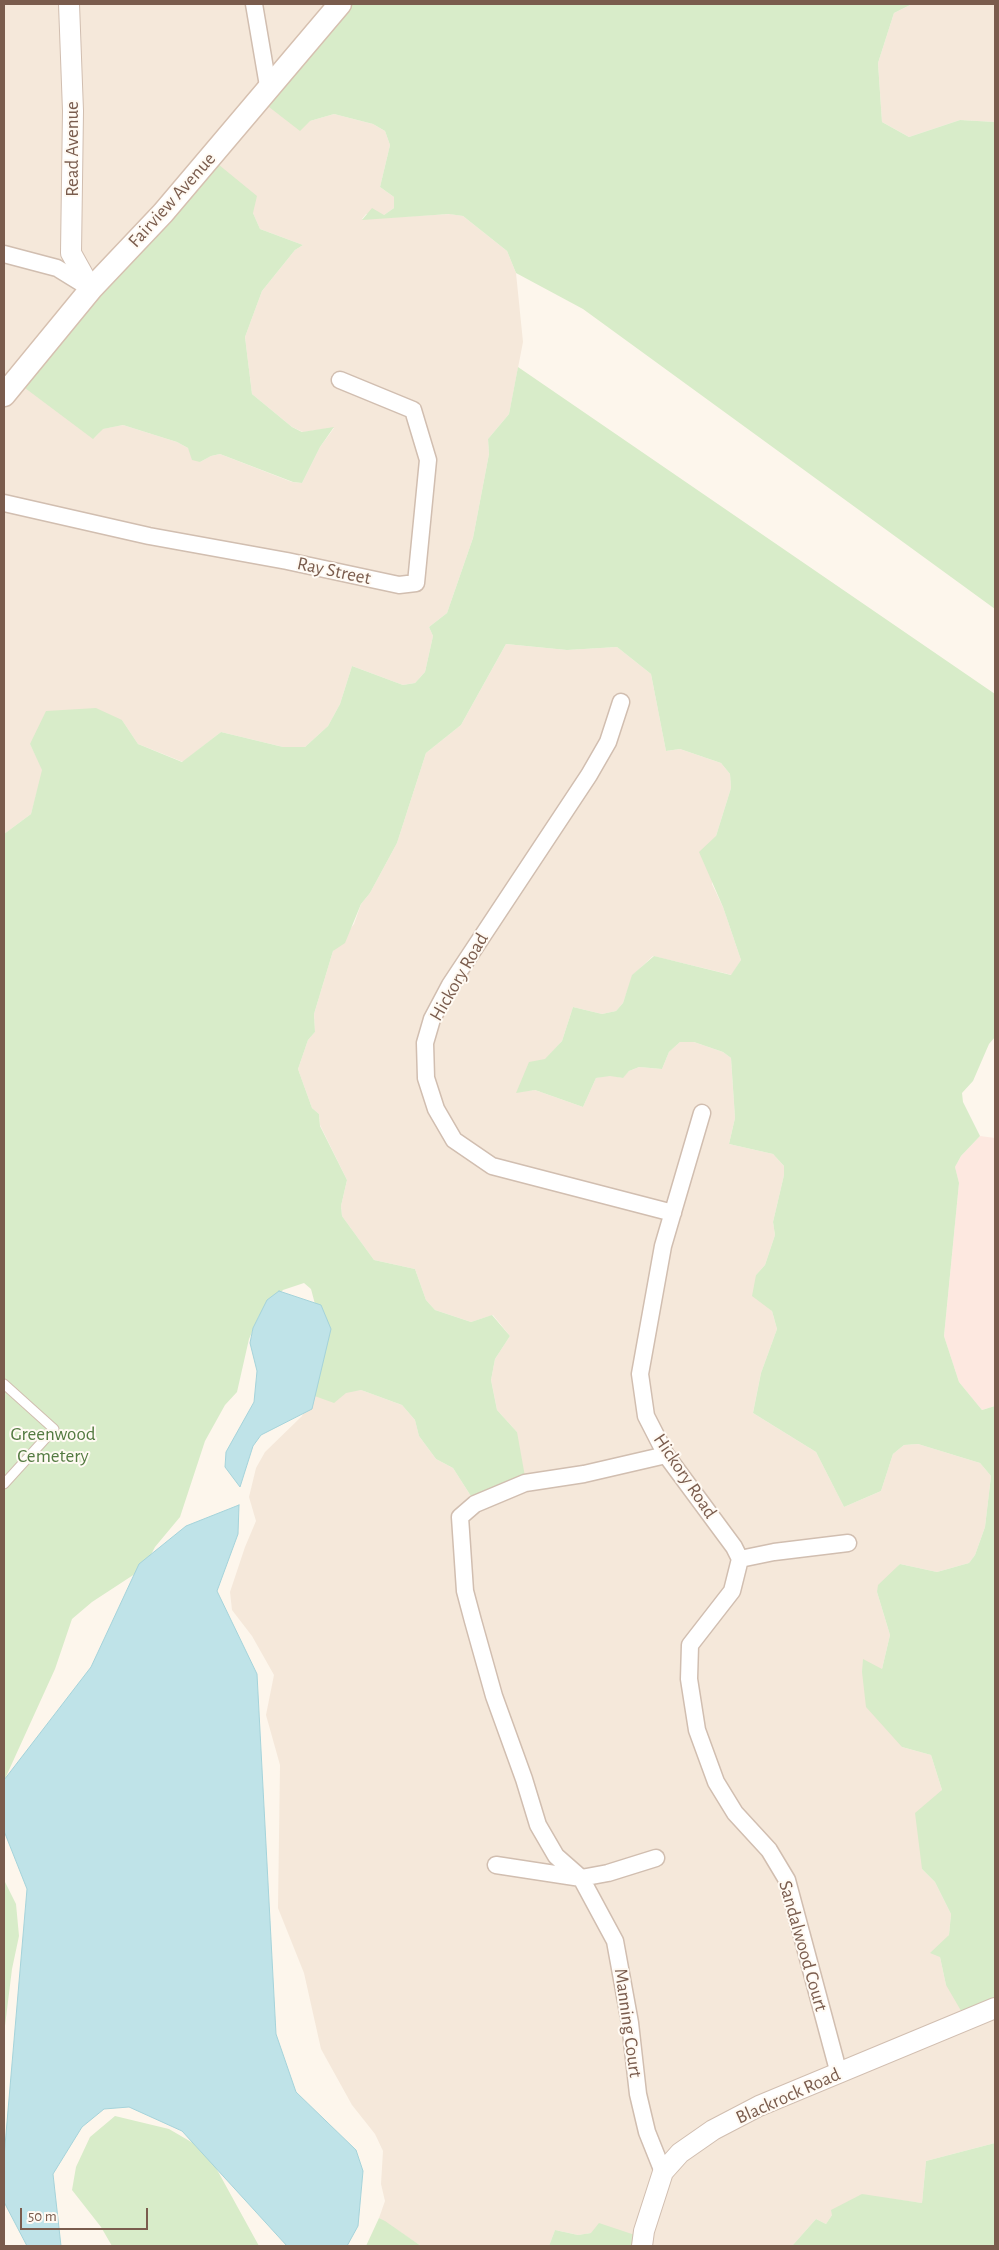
<!DOCTYPE html>
<style>
body{margin:0}
#map{position:relative;width:999px;height:2250px;overflow:hidden;background:#fdf6ec;font-family:"Alegreya Sans",sans-serif}
canvas{display:block}
.frame{position:absolute;inset:0;border:5px solid #7a5c4d;pointer-events:none}
.scale{position:absolute;left:20px;top:2208px;width:128px;height:22px;box-sizing:border-box;border:2px solid #7a5c4d;border-top:0;padding-left:6px;font-size:15px;line-height:18px;white-space:nowrap;color:#7a5c4d;-webkit-text-stroke:4px #fffaf3;paint-order:stroke}
</style>
<div id="map">
<canvas width="999" height="2250"></canvas>
<div class="frame"></div>
<div class="scale">50 m</div>
</div>
<script>
const ctx = document.querySelector('canvas').getContext('2d');
ctx.lineJoin = 'round';
function fillPath(path, color) { ctx.fillStyle = color; ctx.fill(path, 'evenodd'); }
const toPath = rows => new Path2D(rows.map(r => 'M' + r).join(''));
function stroke(path, color, width, dash) { ctx.strokeStyle = color; ctx.lineWidth = width; ctx.lineCap = dash ? 'butt' : 'round'; ctx.setLineDash(dash || []); ctx.stroke(path); }
function write(font, color, halo, rows, align = 'center') {
  ctx.font = font + ' "Alegreya Sans",sans-serif'; ctx.lineWidth = 4; ctx.setLineDash([]); ctx.textBaseline = 'middle'; ctx.strokeStyle = halo; ctx.fillStyle = color; for (const [text, x, y, turn = 0] of rows) {
    ctx.save(); ctx.translate(x, y); ctx.rotate((+turn || 0) * Math.PI / 180); ctx.textAlign = isNaN(turn) ? turn : align; if (halo) ctx.strokeText(text, 0, 0); ctx.fillText(text, 0, 0); ctx.restore();
  }
}
fillPath(toPath([
 [4,4,340,4,310,121,334,114,373,124,385,131,390,145,380,187,394,197,394,208,384,215,366,214,362,219,450,214,463,216,507,251,516,273,523,342,509,414,488,439,489,454,473,538,447,613,429,627,433,636,425,672,415,683,403,685,352,666,340,704,328,726,305,747,283,747,221,732,183,762,138,744,122,720,30,744,43,770,31,814,4,834],
 [253,213,260,229,303,245,295,250,262,291,245,337,252,394,292,427,303,432,334,428,320,447,302,483,292,482,220,454,211,456,200,462,188,448,177,442,123,425,102,429,94,439],
 [912,4,995,4,995,122,960,120,909,137,882,122,878,63,894,13],
 [506,644,567,650,617,647,651,674,666,751,680,749,721,763,730,774,731,788,716,836,712,884,723,907,741,960,732,975,653,956,633,975,623,1003,616,1011,602,1014,573,1007,562,1041,517,1092,535,1090,583,1107,596,1078,610,1075,622,1078,629,1071,639,1067,662,1069,669,1052,680,1042,694,1042,723,1052,731,1058,735,1118,729,1144,773,1154,784,1166,784,1175,773,1222,775,1235,765,1265,756,1275,772,1311,777,1329,761,1373,753,1413,816,1452,844,1507,881,1491,893,1454,904,1445,918,1444,980,1463,991,1476,985,1527,975,1555,969,1563,937,1572,900,1564,877,1592,890,1635,882,1669,902,1747,931,1755,942,1790,922,1869,935,1882,951,1914,949,1935,940,1957,946,1985,995,2010,995,2143,926,2161,922,2203,862,2195,832,2215,826,2224,816,2219,792,2246,642,2246,591,2233,578,2235,555,2230,549,2246,421,2246,379,2218,385,2201,381,2184,383,2151,375,2134,352,2105,321,2049,304,1973,278,1908,280,1765,266,1715,274,1675,252,1636,232,1610,230,1592,245,1547,256,1521,249,1497,256,1468,265,1452,302,1416,309,1394,361,1390,402,1405,415,1420,419,1436,436,1459,453,1468,476,1504,517,1432,497,1410,491,1380,495,1359,510,1336,493,1315,471,1322,435,1310,426,1300,415,1269,374,1260,342,1216,341,1206,347,1180,320,1125,319,1114,312,1108,298,1069,308,1040,315,1032,314,1014,333,951,354,924,361,904,370,893,397,843,426,753,461,725]
]), '#f5e8da');
fillPath(toPath([
 [980,1136,995,1138,995,1406,982,1410,959,1382,944,1336,959,1183,955,1167,961,1156]
]), '#fde8e0');
fillPath(toPath([
 [340,4,912,4,894,13,878,63,882,122,909,137,960,120,995,122,995,609,583,309,516,273,507,251,463,216,449,214,362,220,372,208,384,215,394,208,394,197,380,187,390,145,385,131,373,124,334,114,310,121,300,131,260,100],
 [213,160,257,196,253,213,260,229,303,245,295,250,262,291,245,337,252,394,292,427,302,432,334,427,320,447,302,483,293,482,220,454,211,456,200,462,192,460,188,448,177,442,123,425,103,429,93,439,17,382],
 [518,367,995,694,995,1037,989,1044,973,1081,962,1093,963,1102,980,1136,961,1156,955,1167,959,1183,944,1336,959,1382,982,1410,995,1406,995,2010,967,2021,946,1985,940,1957,930,1953,949,1935,951,1914,935,1882,922,1869,915,1813,942,1790,931,1755,902,1747,866,1707,862,1672,863,1659,882,1669,890,1635,877,1592,878,1585,900,1564,937,1572,969,1563,975,1555,985,1527,991,1476,980,1463,918,1444,904,1445,893,1454,881,1491,844,1507,816,1452,753,1413,761,1373,777,1329,772,1311,752,1296,756,1275,765,1265,775,1235,773,1222,784,1175,784,1166,773,1154,729,1144,735,1118,731,1058,723,1052,694,1042,680,1042,669,1052,662,1069,639,1067,629,1071,623,1078,610,1076,596,1078,583,1107,535,1090,516,1093,529,1062,545,1059,562,1041,573,1007,602,1014,616,1011,623,1003,632,975,654,956,731,975,741,960,723,907,699,852,716,836,731,788,730,774,721,763,680,749,666,751,651,674,617,647,567,650,506,644,461,725,426,753,397,843,370,893,361,904,345,943,333,951,314,1014,315,1032,308,1040,298,1069,312,1108,319,1114,320,1126,347,1180,341,1206,342,1216,374,1260,415,1269,426,1300,435,1310,471,1322,492,1315,510,1336,495,1359,491,1380,497,1410,517,1432,526,1482,476,1504,453,1468,436,1459,419,1436,415,1420,402,1405,361,1390,346,1393,334,1403,309,1394,324,1338,311,1289,304,1283,283,1290,259,1316,249,1339,237,1392,225,1405,205,1441,180,1517,155,1547,144,1568,92,1602,72,1619,55,1669,4,1781,4,834,31,814,42,770,30,744,46,711,96,708,122,720,138,744,182,762,221,732,283,747,305,747,328,726,340,704,352,666,403,685,415,683,425,672,433,636,429,627,447,613,473,538,489,454,488,439,509,414],
 [4,1880,16,1904,19,1936,12,1969,4,2034],
 [115,2116,169,2129,193,2143,215,2166,259,2246,112,2246,101,2227,72,2190,76,2167,90,2137],
 [995,2143,995,2246,792,2246,816,2219,826,2224,832,2215,831,2210,862,2194,922,2203,926,2161],
 [379,2218,385,2221,421,2246,366,2246],
 [599,2223,641,2237,642,2246,549,2246,555,2230,578,2235,591,2233]
]), '#d8ecc9');
const water = toPath([
 [279,1291,321,1305,331,1329,312,1409,261,1435,253,1446,240,1487,225,1467,226,1452,254,1402,257,1371,250,1343,253,1328,267,1300,279,1291],
 [239,1505,238,1534,217,1591,257,1674,276,2034,296,2092,356,2150,363,2171,358,2226,347,2246,287,2246,182,2131,129,2107,104,2109,82,2127,53,2174,61,2246,27,2246,4,2202,4,2157,27,1889,4,1831,4,1780,91,1667,139,1564,186,1526,239,1505]
]);
fillPath(water, '#bfe3e8');
stroke(water, '#a5d3da', 1);
const service = toPath([
 [4,1384,54,1429,4,1484]
]);
const minor = toPath([
 [254,4,268,86],
 [4,254,57,268,91,289],
 [4,503,149,536,287,561,399,585,416,583,428,460,413,410,340,380],
 [621,702,608,742,589,775,450,985,432,1019,425,1043,426,1078,436,1109,454,1140,492,1166,673,1213],
 [702,1113,663,1246,640,1374,646,1416,666,1455,734,1547,740,1559],
 [740,1559,732,1591,690,1645,689,1679,697,1730,716,1782,735,1813,769,1850,787,1880,839,2074],
 [740,1559,774,1552,848,1543],
 [496,1865,581,1878,608,1873,656,1858],
 [663,2172,647,2132,638,2094,630,2023,615,1941,581,1878,556,1856,538,1825,524,1779,494,1696,473,1621,465,1591,460,1517,475,1504,525,1483,584,1474,666,1455]
]);
const tertiary = toPath([
 [69,4,73,111,71,253,91,289],
 [642,2246,644,2231,663,2172,680,2153,713,2130,759,2106,995,2008]
]);
const secondary = toPath([
 [4,395,91,289,163,213,340,4]
]);
stroke(service, '#d1beb0', 11);
stroke(minor, '#d1beb0', 19);
stroke(tertiary, '#d1beb0', 22);
stroke(secondary, '#d6c0b0', 25);
stroke(service, '#fff', 9);
stroke(minor, '#fff', 16);
stroke(tertiary, '#fff', 20);
stroke(secondary, '#fff', 22);
write('19px', '#7a5c4d', '#fffaf3', [
 ["Read Avenue",72,149,-90],
 ["Fairview Avenue",172,200,-48],
 ["Ray Street",334,571,12],
 ["Hickory Road",459,977,-60],
 ["Hickory Road",685,1476,56],
 ["Sandalwood Court",803,1946,74],
 ["Manning Court",628,2023,82],
 ["Blackrock Road",788,2096,-24]
]);
write('19px', '#537a41', '#fffaf3', [
 ["Greenwood",53,1434],
 ["Cemetery",53,1456]
]);
</script>
